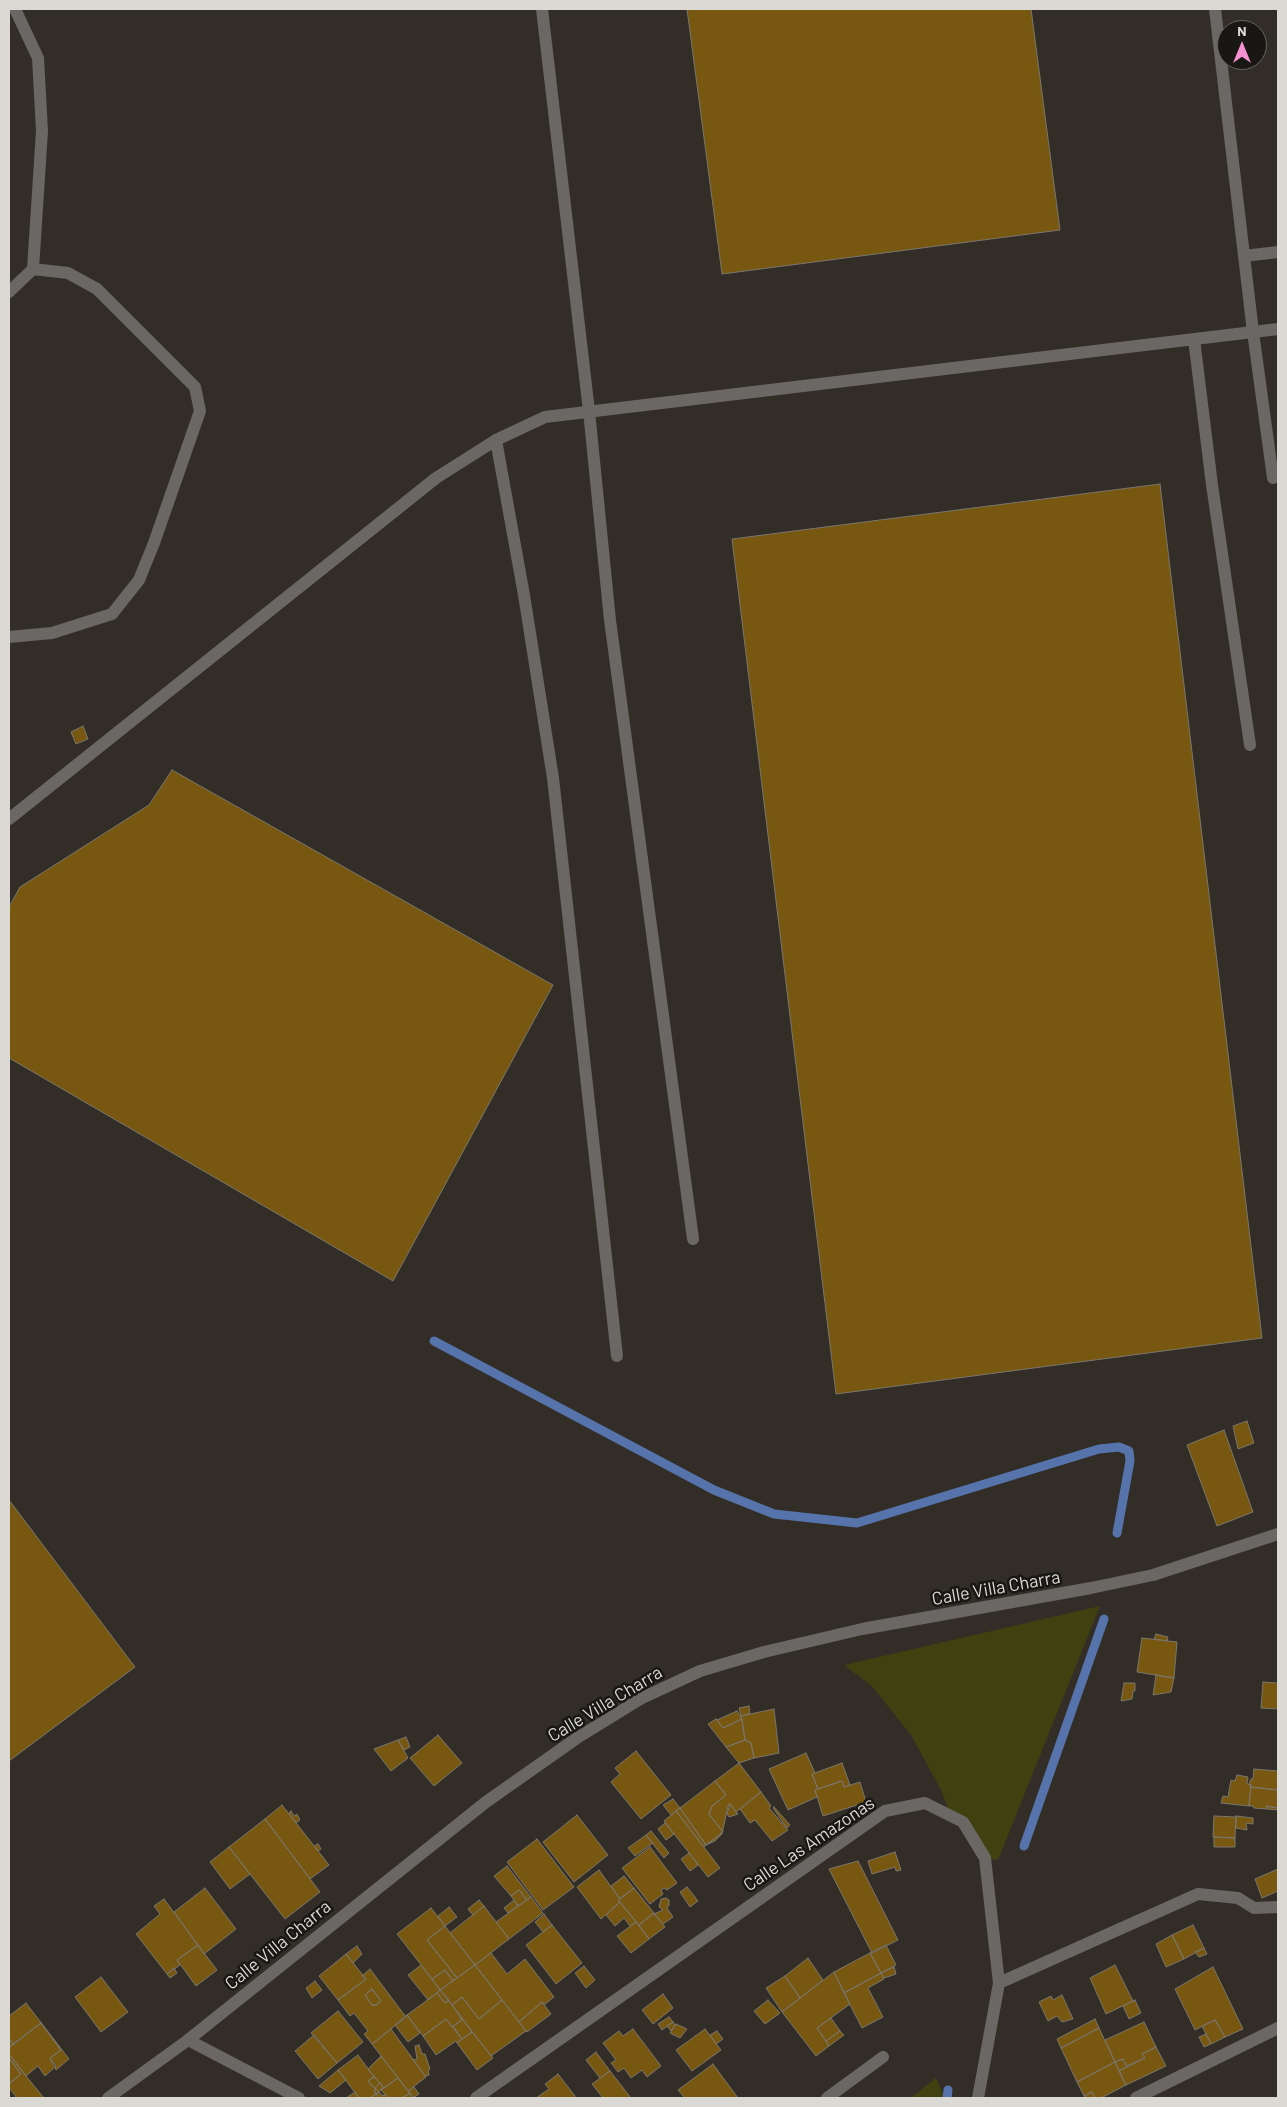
<!DOCTYPE html>
<style>
body{margin:0}
#map{position:relative;width:1287px;height:2107px;overflow:hidden;background:#322e27;font-family:Barlow,sans-serif}
canvas{display:block}
.frame{position:absolute;inset:0;border:10px solid #dbd9d4;pointer-events:none}
.north{position:absolute;left:1217px;top:20px;width:50px;height:50px;box-sizing:border-box;background:#181714;border:1px solid #666561;border-radius:50%;rotate:0deg;font-size:14px;font-weight:700;line-height:20px;text-align:center;color:#dbd9d4}
.north::after{content:'';display:block;margin:auto;width:18px;height:22px;background:#f590d1;clip-path:polygon(50% 0,100% 100%,50% 72%,0 100%)}
</style>
<div id="map">
<canvas width="1287" height="2107"></canvas>
<div class="frame"></div>
<div class="north">N</div>
</div>
<script>
const ctx = document.querySelector('canvas').getContext('2d');
ctx.lineJoin = 'round';
function fillPath(path, color) { ctx.fillStyle = color; ctx.fill(path, 'evenodd'); }
const toPath = rows => new Path2D(rows.map(r => 'M' + r).join(''));
function stroke(path, color, width, dash) { ctx.strokeStyle = color; ctx.lineWidth = width; ctx.lineCap = dash ? 'butt' : 'round'; ctx.setLineDash(dash || []); ctx.stroke(path); }
function write(font, color, halo, rows, align = 'center') {
  ctx.font = font + ' Barlow,sans-serif'; ctx.lineWidth = 5; ctx.setLineDash([]); ctx.textBaseline = 'middle'; ctx.strokeStyle = halo; ctx.fillStyle = color; for (const [text, x, y, turn = 0] of rows) {
    ctx.save(); ctx.translate(x, y); ctx.rotate((+turn || 0) * Math.PI / 180); ctx.textAlign = isNaN(turn) ? turn : align; if (halo) ctx.strokeText(text, 0, 0); ctx.fillText(text, 0, 0); ctx.restore();
  }
}
fillPath(toPath([
 [1100,1606,998,1860,985,1858,951,1816,941,1790,911,1735,872,1686,844,1665],
 [936,2078,945,2098,911,2098]
]), '#404110');
stroke(toPath([
 [434,1341,714,1490,774,1514,857,1523,1099,1449,1119,1447,1129,1451,1130,1461,1117,1533],
 [1024,1846,1104,1619],
 [947,2098,948,2090]
]), '#5673ab', 9);
const building = toPath([
 [687,9,1031,9,1060,230,722,274,687,9],
 [1160,484,1262,1338,836,1394,732,539,1160,484],
 [83,726,88,739,76,744,71,732,83,726],
 [172,770,553,985,393,1281,9,1058,9,907,20,887,149,805,172,770],
 [1247,1421,1254,1443,1238,1449,1233,1426,1247,1421],
 [1224,1430,1253,1512,1217,1526,1187,1445,1224,1430],
 [9,1500,135,1667,9,1761,9,1500],
 [1156,1634,1168,1637,1167,1641,1154,1639,1156,1634],
 [1142,1638,1177,1642,1174,1678,1137,1672,1142,1638],
 [1156,1675,1174,1678,1171,1692,1153,1695,1156,1675],
 [1263,1682,1278,1683,1278,1709,1261,1708,1263,1682],
 [1124,1683,1135,1683,1135,1691,1133,1691,1132,1699,1121,1701,1124,1683],
 [749,1706,750,1714,741,1716,739,1708,749,1706],
 [774,1709,779,1753,754,1758,751,1743,745,1740,741,1716,774,1709],
 [737,1711,742,1719,723,1728,717,1720,737,1711],
 [716,1719,723,1728,742,1719,745,1740,726,1747,708,1724,716,1719],
 [438,1735,462,1763,434,1786,410,1758,438,1735],
 [406,1737,410,1747,404,1750,398,1740,406,1737],
 [398,1740,408,1758,391,1771,374,1749,398,1740],
 [745,1740,751,1743,754,1758,739,1763,726,1747,745,1740],
 [636,1751,671,1795,641,1819,611,1782,620,1774,615,1768,636,1751],
 [806,1753,815,1773,812,1774,818,1789,815,1790,817,1797,788,1810,769,1769,806,1753],
 [739,1763,761,1792,736,1812,730,1804,728,1806,722,1834,715,1841,706,1845,723,1832,709,1814,712,1806,726,1795,715,1781,739,1763],
 [842,1763,850,1785,844,1787,842,1781,818,1789,812,1774,842,1763],
 [1254,1769,1278,1771,1278,1790,1251,1787,1251,1785,1249,1784,1251,1779,1253,1779,1254,1769],
 [1237,1775,1248,1777,1247,1784,1251,1785,1249,1806,1221,1803,1223,1796,1228,1797,1231,1780,1235,1781,1237,1775],
 [715,1781,726,1795,712,1806,709,1814,723,1832,706,1845,680,1808,715,1781],
 [842,1781,844,1787,860,1782,866,1802,823,1816,815,1790,842,1781],
 [1251,1787,1278,1790,1278,1808,1267,1806,1267,1809,1254,1808,1253,1806,1249,1806,1251,1787],
 [761,1792,771,1806,769,1808,788,1830,772,1841,755,1820,750,1823,740,1809,761,1792],
 [673,1799,680,1808,671,1815,663,1805,673,1799],
 [730,1804,738,1814,729,1817,727,1814,730,1804],
 [282,1805,329,1865,310,1879,265,1819,282,1805],
 [1267,1806,1278,1808,1278,1810,1267,1809,1267,1806],
 [774,1807,790,1825,787,1828,773,1808,774,1807],
 [680,1808,706,1845,704,1847,676,1811,680,1808],
 [291,1811,294,1816,297,1814,300,1820,296,1823,289,1813,291,1811],
 [676,1811,720,1868,708,1877,664,1821,676,1811],
 [577,1815,608,1855,574,1882,543,1842,577,1815],
 [1214,1816,1236,1817,1235,1838,1213,1837,1214,1816],
 [1236,1816,1253,1818,1253,1824,1246,1823,1247,1830,1236,1828,1236,1816],
 [265,1819,320,1892,285,1919,229,1847,265,1819],
 [665,1823,674,1834,666,1840,658,1829,665,1823],
 [651,1831,669,1853,664,1858,646,1835,651,1831],
 [646,1835,653,1843,635,1856,628,1848,646,1835],
 [1214,1837,1235,1838,1235,1847,1214,1847,1214,1837],
 [537,1839,574,1887,543,1910,507,1862,537,1839],
 [318,1844,321,1849,318,1851,314,1846,318,1844],
 [229,1847,250,1874,230,1889,210,1862,229,1847],
 [650,1847,677,1883,667,1890,664,1888,661,1890,663,1894,650,1904,622,1868,650,1847],
 [895,1852,901,1870,896,1871,895,1867,872,1874,868,1861,895,1852],
 [689,1853,698,1865,690,1871,681,1859,689,1853],
 [858,1861,898,1940,872,1953,829,1869,858,1861],
 [507,1866,531,1897,527,1900,519,1890,511,1896,494,1876,507,1866],
 [1278,1869,1278,1891,1262,1898,1255,1879,1278,1869],
 [599,1870,620,1899,618,1900,620,1902,601,1919,577,1887,599,1870],
 [624,1876,634,1888,620,1899,611,1886,624,1876],
 [687,1887,698,1901,690,1907,680,1892,687,1887],
 [205,1888,236,1929,204,1954,174,1912,205,1888],
 [634,1888,654,1913,639,1925,618,1900,634,1888],
 [519,1890,527,1900,518,1906,511,1896,519,1890],
 [531,1897,543,1913,509,1939,496,1922,531,1897],
 [666,1898,669,1900,669,1905,667,1908,673,1917,663,1924,654,1914,663,1910,659,1907,661,1899,666,1898],
 [164,1899,198,1945,177,1960,180,1965,167,1974,136,1934,160,1914,154,1906,164,1899],
 [479,1900,484,1906,473,1915,468,1909,479,1900],
 [514,1900,518,1906,508,1913,504,1908,514,1900],
 [620,1902,636,1922,630,1926,624,1918,615,1926,606,1915,620,1902],
 [484,1906,509,1939,475,1965,450,1933,484,1906],
 [449,1907,457,1917,445,1926,438,1916,449,1907],
 [431,1908,445,1926,427,1940,457,1978,453,1981,445,1970,432,1979,397,1934,431,1908],
 [654,1913,665,1927,649,1939,639,1925,654,1913],
 [544,1914,552,1925,543,1932,535,1922,544,1914],
 [636,1922,649,1939,631,1953,617,1936,636,1922],
 [552,1925,582,1963,556,1984,526,1945,552,1925],
 [1193,1925,1204,1948,1184,1959,1172,1935,1193,1925],
 [445,1926,475,1965,457,1978,427,1940,445,1926],
 [1172,1935,1184,1959,1166,1967,1156,1944,1172,1935],
 [198,1945,217,1970,196,1986,177,1960,198,1945],
 [886,1945,896,1965,881,1973,870,1953,886,1945],
 [357,1946,362,1954,353,1963,346,1954,357,1946],
 [1204,1948,1207,1954,1199,1957,1195,1952,1204,1948],
 [491,1953,507,1974,525,1959,554,1997,544,2005,542,2002,519,2022,475,1965,491,1953],
 [870,1953,881,1973,844,1993,834,1972,870,1953],
 [346,1954,366,1979,338,2000,319,1976,346,1954],
 [808,1958,823,1980,800,1998,785,1976,808,1958],
 [421,1965,440,1990,428,2000,408,1975,421,1965],
 [475,1965,502,2000,479,2019,462,1997,452,2005,440,1990,475,1965],
 [1115,1965,1133,2001,1106,2014,1090,1978,1115,1965],
 [584,1966,595,1980,586,1988,575,1973,584,1966],
 [894,1967,896,1974,884,1978,881,1973,894,1967],
 [1213,1967,1243,2029,1225,2037,1215,2020,1195,2030,1175,1989,1213,1967],
 [174,1968,177,1973,170,1978,167,1974,174,1968],
 [370,1969,406,2017,372,2044,364,2034,368,2031,354,2013,350,2016,338,2000,366,1979,362,1976,370,1969],
 [372,1989,381,2001,376,2005,372,2005,365,1995,372,1989],
 [445,1970,453,1981,440,1990,432,1979,445,1970],
 [834,1972,850,2004,817,2028,829,2046,816,2056,782,2012,834,1972],
 [881,1973,884,1979,868,1988,883,2017,862,2028,844,1993,881,1973],
 [785,1976,800,1998,782,2012,766,1988,785,1976],
 [101,1977,128,2012,101,2032,75,1997,101,1977],
 [315,1981,322,1990,312,1998,306,1988,315,1981],
 [372,1989,381,2001,376,2005,372,2005,365,1995,372,1989],
 [440,1990,449,2000,445,2003,437,1993,440,1990],
 [437,1993,445,2003,449,2000,462,2020,452,2027,446,2019,423,2036,407,2015,437,1993],
 [663,1994,673,2008,653,2024,642,2010,663,1994],
 [1062,1995,1073,2019,1062,2022,1057,2016,1048,2021,1039,2002,1051,1996,1053,2000,1062,1995],
 [462,1997,479,2019,502,2000,526,2031,491,2056,452,2005,462,1997],
 [768,2000,780,2013,765,2024,754,2011,768,2000],
 [1135,2000,1141,2013,1129,2019,1123,2006,1135,2000],
 [542,2002,551,2014,527,2032,519,2022,542,2002],
 [26,2003,69,2059,56,2070,50,2058,61,2050,41,2023,13,2044,9,2039,9,2016,26,2003],
 [338,2011,363,2042,337,2063,311,2033,338,2011],
 [407,2015,420,2033,408,2042,395,2025,407,2015],
 [461,2017,472,2032,462,2039,453,2026,462,2020,461,2017],
 [669,2017,673,2022,662,2030,658,2024,669,2017],
 [831,2018,840,2031,826,2041,817,2028,831,2018],
 [446,2019,462,2039,457,2043,456,2041,436,2055,423,2036,446,2019],
 [1095,2019,1099,2028,1061,2048,1057,2039,1095,2019],
 [1215,2020,1225,2037,1211,2044,1202,2026,1215,2020],
 [673,2022,675,2025,671,2031,667,2026,673,2022],
 [1144,2022,1156,2047,1142,2054,1145,2058,1127,2066,1123,2059,1115,2062,1105,2040,1144,2022],
 [41,2023,61,2050,50,2058,56,2066,45,2076,38,2066,26,2076,9,2054,9,2048,41,2023],
 [676,2024,687,2029,680,2038,670,2033,676,2024],
 [1099,2028,1115,2062,1077,2082,1061,2048,1099,2028],
 [391,2029,426,2077,408,2091,372,2044,391,2029],
 [633,2029,661,2066,647,2077,642,2070,631,2078,624,2068,618,2072,611,2063,616,2060,603,2043,619,2031,623,2036,633,2029],
 [705,2029,721,2050,692,2071,676,2050,705,2029],
 [717,2031,723,2039,716,2044,710,2035,717,2031],
 [840,2031,844,2035,829,2046,826,2041,840,2031],
 [472,2032,493,2058,477,2070,457,2043,472,2032],
 [1206,2034,1211,2044,1204,2047,1199,2037,1206,2034],
 [314,2035,337,2063,318,2079,295,2051,314,2035],
 [9,2038,13,2044,9,2048,9,2038],
 [419,2045,422,2054,425,2054,430,2069,428,2070,429,2075,425,2076,413,2060,417,2059,415,2046,419,2045],
 [1156,2047,1166,2066,1126,2085,1119,2071,1145,2058,1142,2054,1156,2047],
 [596,2052,610,2071,600,2078,586,2060,596,2052],
 [9,2054,26,2076,44,2098,17,2098,10,2089,9,2090,9,2084,21,2074,9,2058,9,2054],
 [358,2055,374,2077,368,2081,376,2090,374,2091,376,2094,370,2098,359,2098,338,2070,358,2055],
 [381,2056,398,2078,381,2090,383,2087,368,2069,381,2056],
 [9,2058,21,2074,9,2084,9,2058],
 [1123,2059,1127,2067,1119,2071,1115,2062,1123,2059],
 [1115,2062,1126,2085,1101,2098,1095,2098,1092,2092,1084,2096,1077,2082,1115,2062],
 [713,2064,738,2098,685,2098,678,2090,713,2064],
 [338,2070,346,2080,330,2093,319,2086,338,2070],
 [610,2071,631,2098,603,2098,592,2084,610,2071],
 [558,2074,575,2096,574,2098,536,2098,549,2089,545,2084,558,2074],
 [374,2077,380,2083,375,2088,379,2092,376,2094,380,2098,370,2098,376,2094,374,2091,376,2090,368,2081,374,2077],
 [398,2078,410,2093,402,2098,388,2098,381,2090,398,2078],
 [380,2083,383,2087,379,2092,375,2088,380,2083],
 [414,2087,419,2094,413,2098,408,2091,414,2087],
 [355,2092,359,2098,346,2098,355,2092],
 [379,2092,383,2096,385,2094,388,2098,380,2098,376,2094,379,2092],
 [1092,2092,1095,2098,1085,2098,1084,2096,1092,2092],
 [410,2093,414,2098,402,2098,410,2093]
]);
fillPath(building, '#785810');
stroke(building, '#7a766e', 1);
stroke(toPath([
 [542,9,589,411,610,620,693,1239],
 [1215,9,1253,332,1273,478],
 [1244,256,1278,252],
 [9,292,33,269],
 [1194,339,1212,485,1250,745],
 [496,440,524,595,553,778,617,1356],
 [9,637,52,633,112,614,139,580,154,543,200,411,195,387,97,289,68,273,33,269,42,131,38,58,15,9],
 [9,819,436,478,496,440,545,417,1278,329]
]), '#6a6764', 12);
stroke(toPath([
 [999,1983,1198,1894,1238,1898,1254,1908,1278,1907],
 [108,2098,188,2040],
 [476,2098,885,1811,925,1803,963,1822,985,1858,999,1983,978,2098],
 [827,2098,883,2057],
 [1136,2098,1278,2028]
]), '#6a6764', 12);
stroke(toPath([
 [299,2098,188,2040,486,1802,577,1738,642,1698,700,1671,764,1652,862,1629,1091,1588,1153,1575,1278,1534]
]), '#6a6764', 12);
write('18px', '#dbd9d4', '#181714', [
 ["Calle Villa Charra",996,1588,-10],
 ["Calle Villa Charra",605,1704,-31],
 ["Calle Las Amazonas",809,1844,-34],
 ["Calle Villa Charra",278,1945,-39]
]);
</script>
